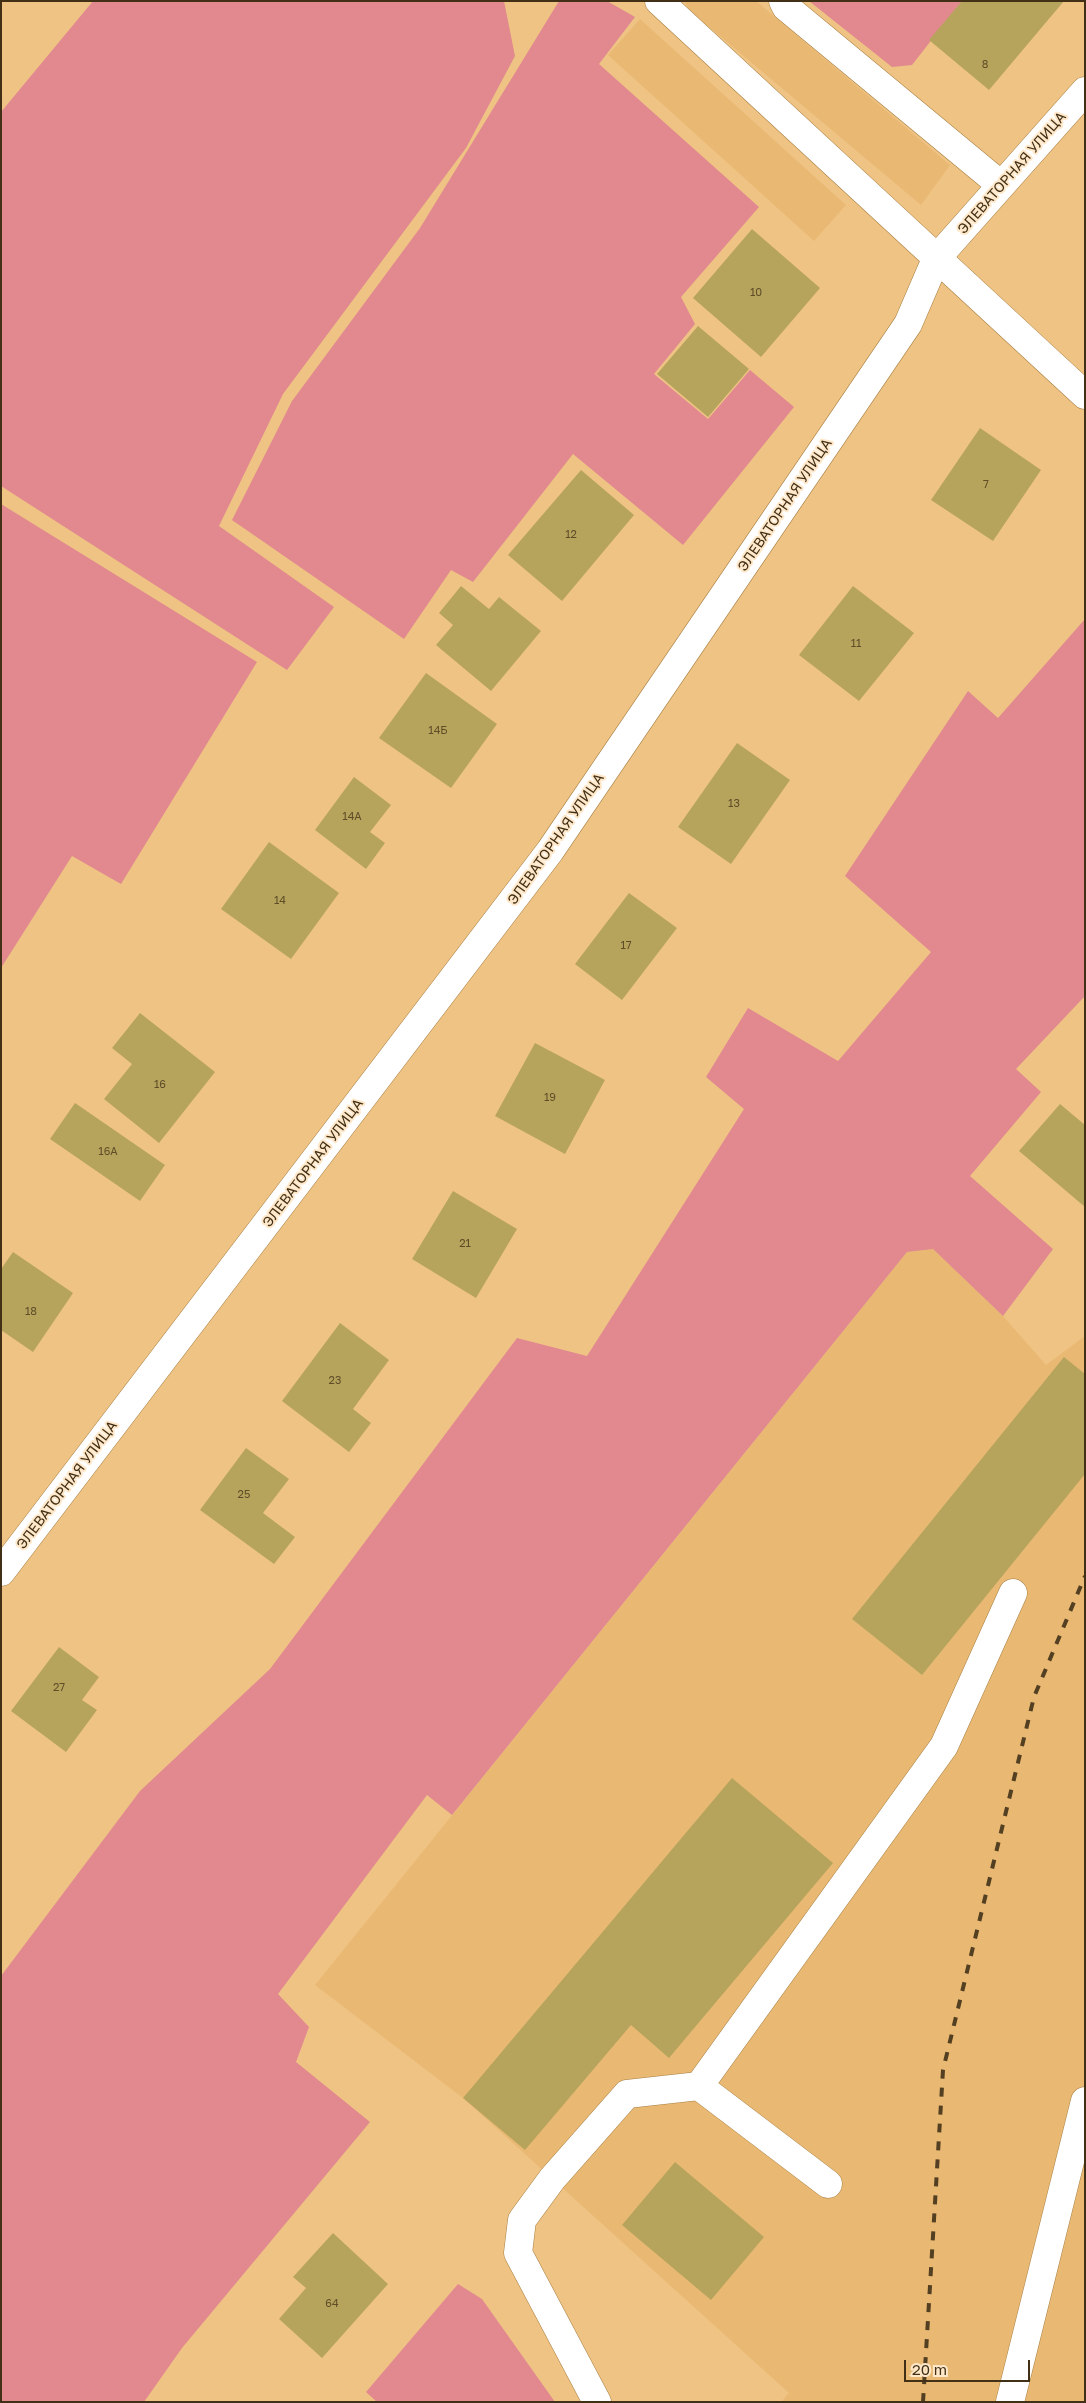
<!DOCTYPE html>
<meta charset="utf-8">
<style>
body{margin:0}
#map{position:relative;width:1086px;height:2403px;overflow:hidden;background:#efc384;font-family:"Golos Text",sans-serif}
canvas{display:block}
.frame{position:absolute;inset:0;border:2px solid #423016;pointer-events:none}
.scale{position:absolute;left:904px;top:2360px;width:126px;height:22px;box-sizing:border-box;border:2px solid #423016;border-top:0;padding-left:6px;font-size:15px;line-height:18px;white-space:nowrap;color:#423016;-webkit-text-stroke:4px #ffe8ca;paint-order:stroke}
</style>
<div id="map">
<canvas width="1086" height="2403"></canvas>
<div class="frame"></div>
<div class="scale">20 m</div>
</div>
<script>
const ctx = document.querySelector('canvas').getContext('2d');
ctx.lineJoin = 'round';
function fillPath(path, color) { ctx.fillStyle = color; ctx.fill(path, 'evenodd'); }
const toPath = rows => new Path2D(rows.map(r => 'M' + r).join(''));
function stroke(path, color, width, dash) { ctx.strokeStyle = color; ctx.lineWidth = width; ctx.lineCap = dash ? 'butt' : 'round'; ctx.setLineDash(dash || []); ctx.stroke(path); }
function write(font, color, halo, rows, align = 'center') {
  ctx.font = font + ' "Golos Text",sans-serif'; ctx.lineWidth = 4; ctx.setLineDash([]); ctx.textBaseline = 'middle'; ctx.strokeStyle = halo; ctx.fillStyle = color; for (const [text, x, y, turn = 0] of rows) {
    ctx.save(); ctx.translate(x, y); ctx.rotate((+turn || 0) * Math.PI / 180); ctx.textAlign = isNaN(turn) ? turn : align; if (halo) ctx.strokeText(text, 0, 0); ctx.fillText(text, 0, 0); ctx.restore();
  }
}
fillPath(toPath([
 [684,1,756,1,950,165,921,205,690,11],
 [640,19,846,205,814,241,608,55],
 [933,1249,1003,1316,1046,1365,1085,1336,1085,2402,781,2402,789,2393,463,2098,315,1985,907,1252]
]), '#e9b973');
fillPath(toPath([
 [93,1,504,1,515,56,466,148,283,394,219,526,334,607,287,670,1,486,1,112],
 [559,1,607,1,635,17,599,64,759,207,681,297,695,324,654,374,708,419,750,370,794,407,683,545,573,454,473,582,451,570,404,639,232,520,292,401,420,228],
 [809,1,962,1,912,65,892,67],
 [1,504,257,662,121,884,72,856,1,968],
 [1085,619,1085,996,1016,1069,1041,1092,970,1176,1053,1249,1003,1316,933,1249,907,1252,452,1815,427,1795,278,1994,309,2027,296,2062,370,2122,182,2348,144,2402,1,2402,1,1976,140,1791,270,1669,517,1338,587,1356,744,1109,706,1077,748,1008,838,1061,931,952,845,876,968,691,998,718],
 [458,2284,482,2299,555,2402,377,2402,366,2392]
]), '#e1898f');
fillPath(toPath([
 [962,1,1064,1,989,90,929,40],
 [752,229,820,288,761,357,693,298],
 [698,326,749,369,708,417,657,374],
 [980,428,1041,470,993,541,931,500],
 [581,470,634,515,562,601,508,555],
 [461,586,489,609,499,597,541,631,491,691,436,645,453,625,439,613],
 [853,586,914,633,859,701,799,655],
 [426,673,497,724,451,788,379,738],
 [737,743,790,780,731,864,678,827],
 [354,777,391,805,370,832,385,843,366,869,315,830],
 [269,842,339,893,291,959,221,909],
 [629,893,677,928,622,1000,575,964],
 [140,1013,215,1072,159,1143,104,1099,132,1064,112,1048],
 [535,1043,605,1080,565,1154,495,1116],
 [75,1103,165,1165,140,1201,50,1139],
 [1060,1104,1085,1125,1085,1207,1019,1151],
 [453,1191,517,1229,476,1298,412,1259],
 [13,1252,73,1293,33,1352,1,1330,1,1269],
 [340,1323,389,1360,353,1409,371,1423,349,1452,282,1401],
 [1064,1357,1085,1374,1085,1474,922,1675,852,1619],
 [246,1448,289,1479,263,1513,295,1537,274,1564,200,1510],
 [59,1647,99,1677,82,1700,97,1710,66,1752,11,1711],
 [732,1778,833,1863,669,2058,631,2025,525,2150,463,2098],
 [675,2162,764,2237,711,2300,622,2225],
 [333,2233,388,2284,322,2358,279,2319,306,2288,293,2277]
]), '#b6a45d');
const minor = toPath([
 [659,1,1085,395],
 [783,1,786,7,1001,185],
 [1,1572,550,851,908,324,936,259,1085,91],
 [699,2086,828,2184],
 [597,2402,518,2253,522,2220,552,2179,627,2094,699,2086,944,1746,1013,1593],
 [1010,2402,1085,2101]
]);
stroke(minor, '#a67e40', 29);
stroke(minor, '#fff', 28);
stroke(toPath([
 [923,2402,943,2070,1034,1697,1085,1576]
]), '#533f21', 4, [9, 9]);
write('11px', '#5f4d28', null, [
 ["8",985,65],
 ["10",756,293],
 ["7",986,485],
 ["12",571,535],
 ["11",856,644],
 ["14Б",438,731],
 ["13",734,804],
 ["14А",352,817],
 ["14",280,901],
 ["17",626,946],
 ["16",160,1085],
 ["19",550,1098],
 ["16А",108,1152],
 ["21",465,1244],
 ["18",31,1312],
 ["23",335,1381],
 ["25",244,1495],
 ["27",59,1688],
 ["64",332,2304]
]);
write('14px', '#423016', '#ffe8ca', [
 ["ЭЛЕВАТОРНАЯ УЛИЦА",1012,173,-49],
 ["ЭЛЕВАТОРНАЯ УЛИЦА",785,505,-56],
 ["ЭЛЕВАТОРНАЯ УЛИЦА",556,839,-55],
 ["ЭЛЕВАТОРНАЯ УЛИЦА",313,1163,-53],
 ["ЭЛЕВАТОРНАЯ УЛИЦА",67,1485,-53]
]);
</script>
